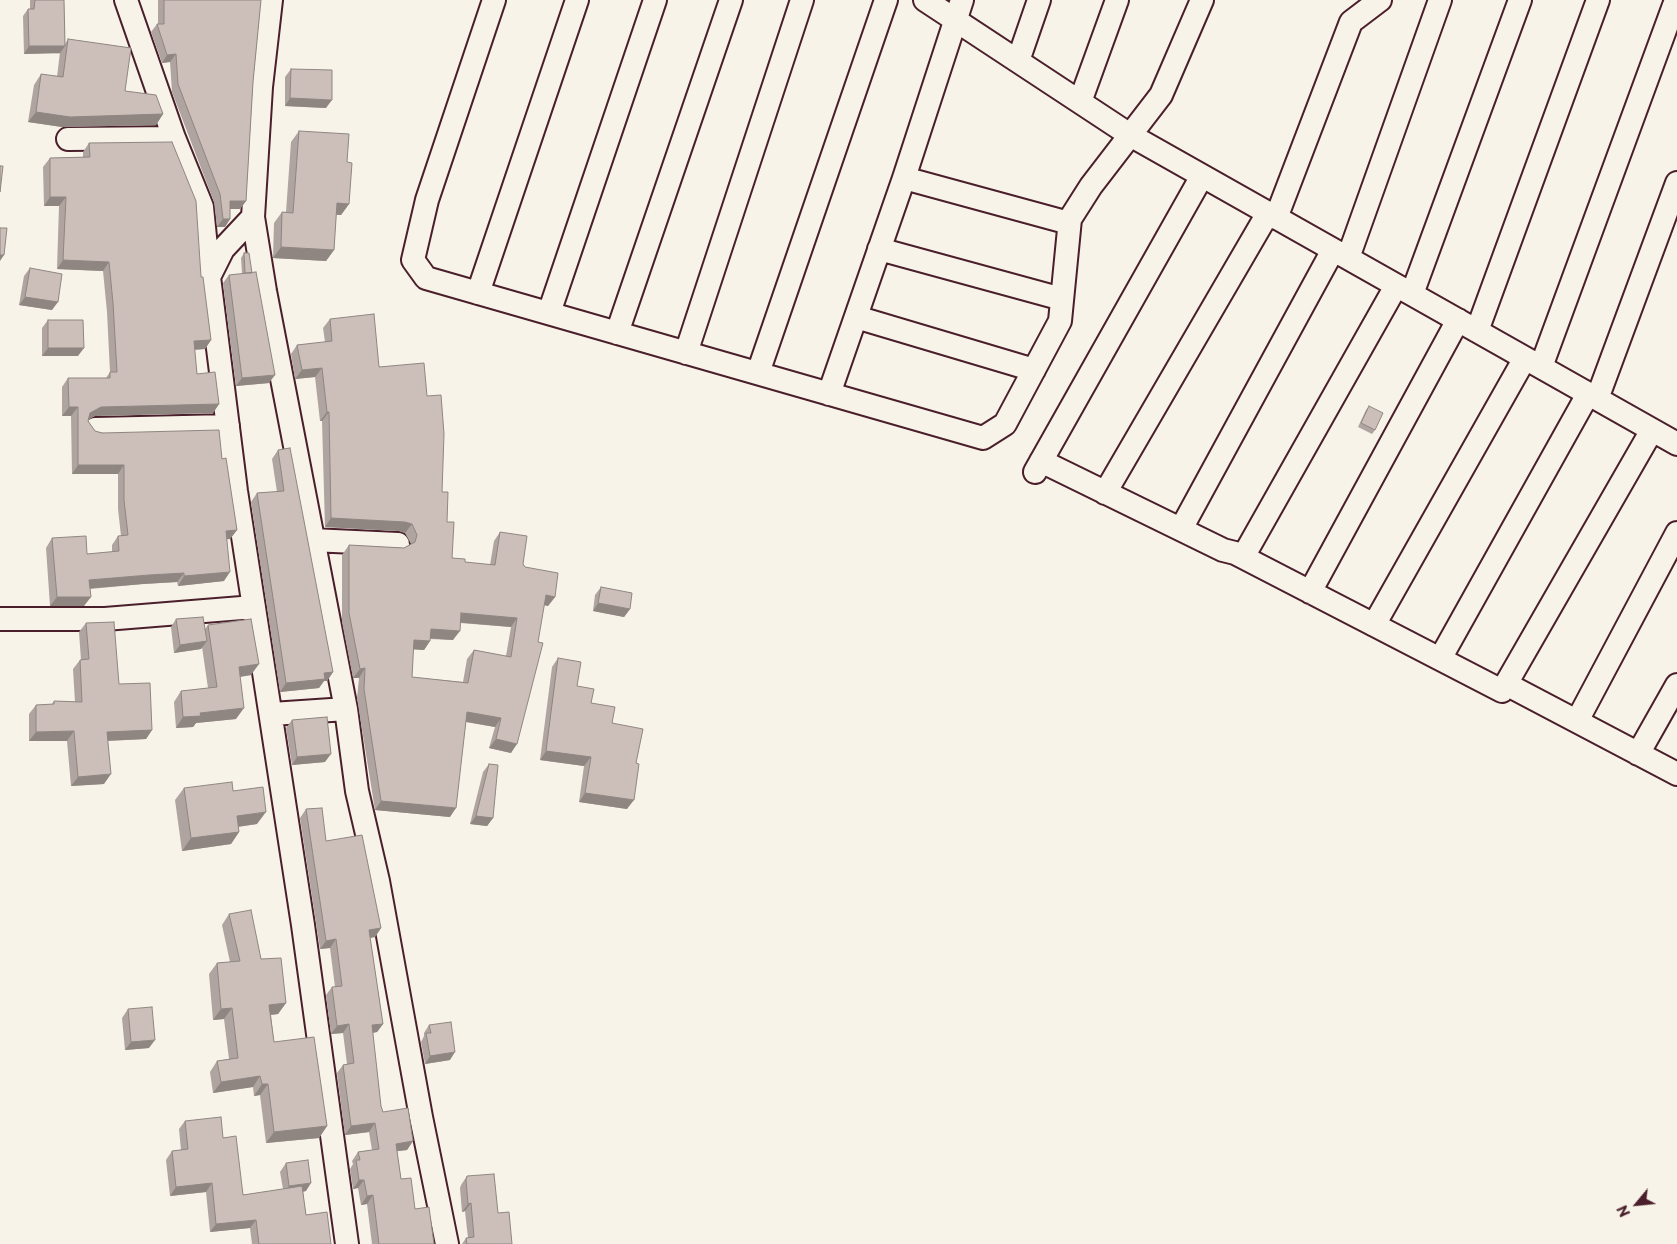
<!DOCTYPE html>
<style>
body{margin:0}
#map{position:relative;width:1677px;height:1244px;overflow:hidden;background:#f7f3e8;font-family:"Playpen Sans",sans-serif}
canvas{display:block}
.north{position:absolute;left:1612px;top:1179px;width:50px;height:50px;-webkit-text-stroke:4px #f7f3e8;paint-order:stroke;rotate:242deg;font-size:14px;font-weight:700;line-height:20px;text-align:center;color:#4a1f2b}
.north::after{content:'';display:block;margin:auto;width:18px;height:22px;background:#4a1f2b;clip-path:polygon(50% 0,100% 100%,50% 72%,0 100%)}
</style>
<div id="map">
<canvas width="1677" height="1244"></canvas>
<div class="north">N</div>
</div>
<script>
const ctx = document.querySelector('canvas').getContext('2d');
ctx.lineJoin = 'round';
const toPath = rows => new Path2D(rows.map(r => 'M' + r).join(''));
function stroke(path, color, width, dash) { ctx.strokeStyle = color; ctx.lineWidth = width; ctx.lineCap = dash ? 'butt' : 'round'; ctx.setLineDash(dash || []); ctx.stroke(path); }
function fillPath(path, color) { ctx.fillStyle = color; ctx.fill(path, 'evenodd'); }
const minor = toPath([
 [126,0,174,138,202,207,209,277],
 [271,0,261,87,253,217,223,249,209,277,236,491,303,925,347,1244],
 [494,0,427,200,413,260,426,278,983,438,1005,424,1060,321,1070,219,1091,186,1161,95,1202,0],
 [925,0,1130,135,1677,444],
 [1018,61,1039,0],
 [1080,102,1117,0],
 [68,139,174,138],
 [904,178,1069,223],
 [253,217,265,291,346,709,357,791,378,881,421,1117,447,1244],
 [1276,218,1351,22,1380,0],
 [879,249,1062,299],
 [1348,258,1440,0],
 [478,293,577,0],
 [1412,294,1520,0],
 [549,313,655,0],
 [856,317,1034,370],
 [1477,331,1598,0],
 [617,333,731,0],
 [686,353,802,0],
 [1541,367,1676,0],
 [758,373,886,0],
 [829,394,904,178,962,0],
 [1597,399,1677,183],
 [95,429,228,426],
 [1041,461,1223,550,1235,553,1502,691,1652,430],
 [1035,472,1202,176],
 [1105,493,1268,213],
 [1181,529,1333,250],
 [312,540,398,544],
 [1243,557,1396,286],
 [1310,592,1458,320],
 [0,619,105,619,254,607],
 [1374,625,1525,358],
 [1440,659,1588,394],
 [1506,684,1677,774],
 [272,714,346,709],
 [1577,721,1677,533],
 [1638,754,1677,685]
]);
stroke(minor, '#4a1f2b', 26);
stroke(minor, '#f7f3e8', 22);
fillPath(toPath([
 [30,0,64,0,65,44,68,39,125,91,163,114,156,125,62,127,28,122,34,85,41,74,57,77,60,52,60,53,24,54,23,16,28,9,30,9],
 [158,0,261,0,253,82,246,201,240,209,230,209,230,219,225,227,217,227,214,202,172,92,170,62,162,63,151,32,157,24,158,24],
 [291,69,326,108,285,106,285,77],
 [299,131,347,162,349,204,341,215,336,215,334,250,326,261,273,258,274,223,282,212,286,212,291,142],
 [89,143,201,277,211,340,205,349,194,350,197,374,219,404,213,413,95,416,89,419,88,421,95,431,222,459,237,530,230,539,227,539,224,581,178,586,177,582,143,584,90,589,84,606,50,606,46,548,52,538,87,554,112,552,112,545,118,536,121,536,118,509,118,474,72,474,71,416,62,416,62,387,68,378,106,378,110,372,107,312,103,271,57,269,59,206,44,206,43,167,50,158,83,157,83,152],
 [244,253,269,383,236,386,223,283,229,275,242,274,241,258],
 [30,268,52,310,19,305,24,276],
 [330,319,379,367,427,396,452,558,465,562,490,565,494,541,500,532,525,567,555,597,548,606,544,605,511,753,489,748,495,727,466,722,450,817,375,810,357,698,359,678,353,678,342,622,342,555,349,545,404,548,411,544,405,533,399,531,325,527,322,421,320,421,315,377,295,379,291,354,297,345,325,342,323,328],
 [460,623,511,627,506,656,474,650,467,659,463,682,412,677,413,649,424,650,430,641,430,639,453,640],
 [48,320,78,356,42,356,42,328],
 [1369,406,1375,430,1372,434,1358,427,1366,410],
 [278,450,333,672,327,681,324,681,319,688,280,692,251,502,257,493,277,492,272,459],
 [601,587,630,609,624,617,593,611,595,595],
 [176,619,205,629,208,625,251,675,240,677,236,719,196,723,193,727,176,728,174,702,181,691,208,688,202,647,201,649,174,653,171,627],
 [86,623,119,684,152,730,146,739,108,741,104,784,71,786,67,741,29,741,29,714,36,705,52,704,54,701,75,702,73,669,80,660,81,660,79,632],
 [558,658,577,686,591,703,612,723,636,763,627,809,579,802,584,766,540,760,552,667],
 [292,720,325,762,292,765,286,728],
 [489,764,493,818,487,826,470,824,483,772],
 [184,788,233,791,257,824,238,827,239,832,231,844,182,851,175,800],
 [306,809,381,928,375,937,370,938,383,1024,377,1032,372,1033,381,1106,383,1112,413,1141,407,1150,397,1151,401,1179,415,1209,434,1244,372,1244,367,1204,361,1205,358,1188,353,1189,350,1169,353,1164,352,1161,358,1152,372,1150,369,1132,345,1135,337,1073,343,1065,347,1064,343,1033,331,1034,326,995,332,987,335,987,330,948,320,949,300,818],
 [229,914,261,959,286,1003,278,1014,271,1015,274,1042,327,1126,319,1138,266,1143,260,1095,254,1096,253,1087,213,1093,210,1072,217,1061,229,1059,224,1019,213,1020,209,974,217,963,230,962,222,925],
 [128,1009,149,1048,125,1050,122,1018],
 [429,1025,450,1060,425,1064,421,1042,424,1036,424,1033],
 [185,1121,223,1138,243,1195,283,1189,280,1172,286,1163,306,1191,303,1192,306,1215,331,1244,252,1244,250,1228,210,1232,206,1192,170,1196,166,1160,172,1151,181,1150,179,1129],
 [467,1176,498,1213,512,1244,462,1244,466,1238,468,1238,465,1211,462,1212,460,1188,461,1185]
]), '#afa49f');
fillPath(toPath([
 [29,46,65,46,60,53,24,54],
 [176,54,170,62,162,63,167,55],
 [290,98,332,100,326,108,285,106],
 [36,112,163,114,156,125,62,127,28,122],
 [50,197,66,197,59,206,44,206],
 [230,201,246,201,240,209,224,209],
 [337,203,349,204,341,215,329,214],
 [223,219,230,219,225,227,217,227],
 [281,247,334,250,326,261,273,258],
 [0,255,4,255,0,261],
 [63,260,109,262,103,271,57,269],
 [25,297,58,302,52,310,19,305],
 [211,340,205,349,187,350,194,341],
 [48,348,84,348,78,356,42,356],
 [322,368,315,377,295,379,302,370],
 [275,375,269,383,236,386,242,378],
 [219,404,213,413,95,416,84,422,90,413,101,407],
 [69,407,78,407,71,416,62,416],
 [327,412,329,412,322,421,320,421],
 [78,465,124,465,118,474,72,474],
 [331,518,405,522,412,524,405,533,399,531,325,527],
 [237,530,230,539,220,540,226,531],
 [230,572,224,581,178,586,184,576],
 [184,573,177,582,143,584,83,589,89,580,149,575],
 [546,595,555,597,548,606,540,604],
 [57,597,91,597,84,606,50,606],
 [598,603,630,609,624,617,593,611],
 [461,613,517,618,511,627,454,622],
 [431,629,460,631,453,640,425,638],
 [414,640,430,641,424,650,407,649],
 [207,641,201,649,174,653,180,645],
 [259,664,251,675,232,678,239,667],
 [365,668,359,678,353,678,360,669],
 [333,672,327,681,324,681,319,688,280,692,286,683,324,673],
 [244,708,236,719,196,723,193,727,176,728,183,717,200,713],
 [467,712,501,718,495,727,461,721],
 [152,730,146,739,101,741,107,732],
 [74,731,67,741,29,741,36,732],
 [496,739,517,744,511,753,489,748],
 [546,751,591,757,584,766,540,760],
 [331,754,325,762,292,765,297,757],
 [111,774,104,784,71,786,78,777],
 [585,793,634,800,627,809,579,802],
 [381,801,456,808,450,817,375,810],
 [266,812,257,824,228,828,237,816],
 [476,816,493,818,487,826,470,824],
 [239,832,231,844,182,851,191,838],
 [381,928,375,937,363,939,369,930],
 [336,939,330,948,320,949,326,941],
 [286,1003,278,1014,261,1016,269,1005],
 [232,1008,224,1019,213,1020,221,1009],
 [349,1024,343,1033,331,1034,337,1026],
 [383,1024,377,1032,366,1034,372,1025],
 [155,1040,149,1048,125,1050,131,1042],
 [455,1052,450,1060,425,1064,430,1056],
 [260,1076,253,1087,213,1093,221,1082],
 [262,1084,268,1084,260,1095,254,1096],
 [375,1123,369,1132,345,1135,351,1126],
 [327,1126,319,1138,266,1143,274,1132],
 [413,1141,407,1150,390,1152,396,1144],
 [359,1180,364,1180,358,1188,353,1189],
 [212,1183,206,1192,170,1196,176,1187],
 [311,1183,306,1191,284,1194,289,1186],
 [373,1195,367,1204,361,1205,367,1196],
 [471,1203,465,1211,462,1212,468,1204],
 [256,1220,250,1228,210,1232,216,1224]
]), '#8f8682');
const building = toPath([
 [35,0,64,0,65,46,29,46,28,9,34,9,35,0],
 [164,0,261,0,253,82,246,201,230,201,230,219,223,219,220,194,178,84,176,54,167,55,157,24,164,24,164,0],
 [68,39,131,48,125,91,156,95,163,114,70,117,36,112,41,74,63,77,68,39],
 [291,69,332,70,332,100,290,98,291,69],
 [299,131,349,134,347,162,352,163,349,204,337,203,334,250,281,247,282,212,293,213,299,131],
 [172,142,196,201,201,277,203,277,211,340,194,341,197,374,215,372,219,404,101,407,90,413,88,421,95,431,102,433,219,430,222,459,226,458,237,530,226,531,230,572,184,576,184,573,149,575,89,580,91,597,57,597,52,538,86,536,87,554,119,551,118,536,128,535,124,500,124,465,78,465,78,407,69,407,68,378,110,378,110,372,117,372,113,303,109,262,63,260,66,197,50,197,50,158,90,157,89,143,172,142],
 [0,166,3,166,0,192,0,166],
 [0,228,7,228,4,255,0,255,0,228],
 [244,253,249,253,252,273,245,273,244,253],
 [30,268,62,274,58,302,25,297,30,268],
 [256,272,275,375,242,378,229,275,256,272],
 [374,314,379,367,424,363,427,396,441,395,444,434,442,492,448,492,447,522,454,522,452,558,465,559,465,562,495,565,500,532,527,536,523,564,525,567,558,573,555,597,546,595,538,642,543,643,517,744,496,739,501,718,467,712,456,808,381,801,364,689,365,668,360,669,349,613,349,545,404,548,415,542,417,535,412,524,405,522,331,518,329,412,327,412,322,368,302,370,297,345,332,341,330,319,374,314],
 [461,613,517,618,511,657,474,650,468,683,412,677,414,640,430,641,431,629,460,631,461,613],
 [48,320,83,320,84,348,48,348,48,320],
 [1369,406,1383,413,1375,430,1361,423,1369,406],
 [290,448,333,672,324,673,325,679,286,683,257,493,284,491,278,450,290,448],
 [601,587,632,593,630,609,598,603,601,587],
 [203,617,207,641,180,645,176,619,203,617],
 [251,619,259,664,239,667,244,708,200,713,201,716,183,717,181,691,217,687,208,625,251,619],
 [114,622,119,684,150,683,152,730,107,732,111,774,78,777,74,731,36,732,36,705,54,704,54,701,82,702,80,660,89,659,86,623,114,622],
 [558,658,581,662,577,686,594,689,591,703,615,707,612,723,643,729,636,763,639,764,634,800,585,793,591,757,546,751,558,658],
 [327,717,331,754,297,757,292,720,327,717],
 [489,764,498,765,493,818,476,816,489,764],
 [232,782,233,791,263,787,266,812,237,816,239,832,191,838,184,788,232,782],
 [322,808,326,841,362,835,381,928,369,930,383,1024,372,1025,381,1106,383,1112,408,1108,413,1141,396,1144,401,1179,411,1178,415,1209,429,1207,434,1244,379,1244,373,1195,367,1196,364,1180,359,1180,356,1160,360,1160,358,1152,379,1149,375,1123,351,1126,343,1065,354,1063,349,1024,337,1026,332,987,342,986,336,939,326,941,306,809,322,808],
 [251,910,261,959,281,958,286,1003,269,1005,274,1042,314,1037,327,1126,274,1132,268,1084,262,1084,260,1076,221,1082,217,1061,238,1058,232,1008,221,1009,217,963,240,961,229,914,251,910],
 [152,1007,155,1040,131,1042,128,1009,152,1007],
 [451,1022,455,1052,430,1056,426,1033,431,1033,429,1025,451,1022],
 [221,1117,223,1138,236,1136,243,1195,302,1186,306,1215,327,1212,331,1244,259,1244,256,1220,216,1224,212,1183,176,1187,172,1151,188,1149,185,1121,221,1117],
 [308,1160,311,1183,289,1186,286,1163,308,1160],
 [494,1174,498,1213,509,1212,512,1244,467,1244,466,1238,474,1237,471,1203,468,1204,466,1180,467,1176,494,1174]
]);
fillPath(building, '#ccbfb9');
stroke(building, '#8f8682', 1);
</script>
